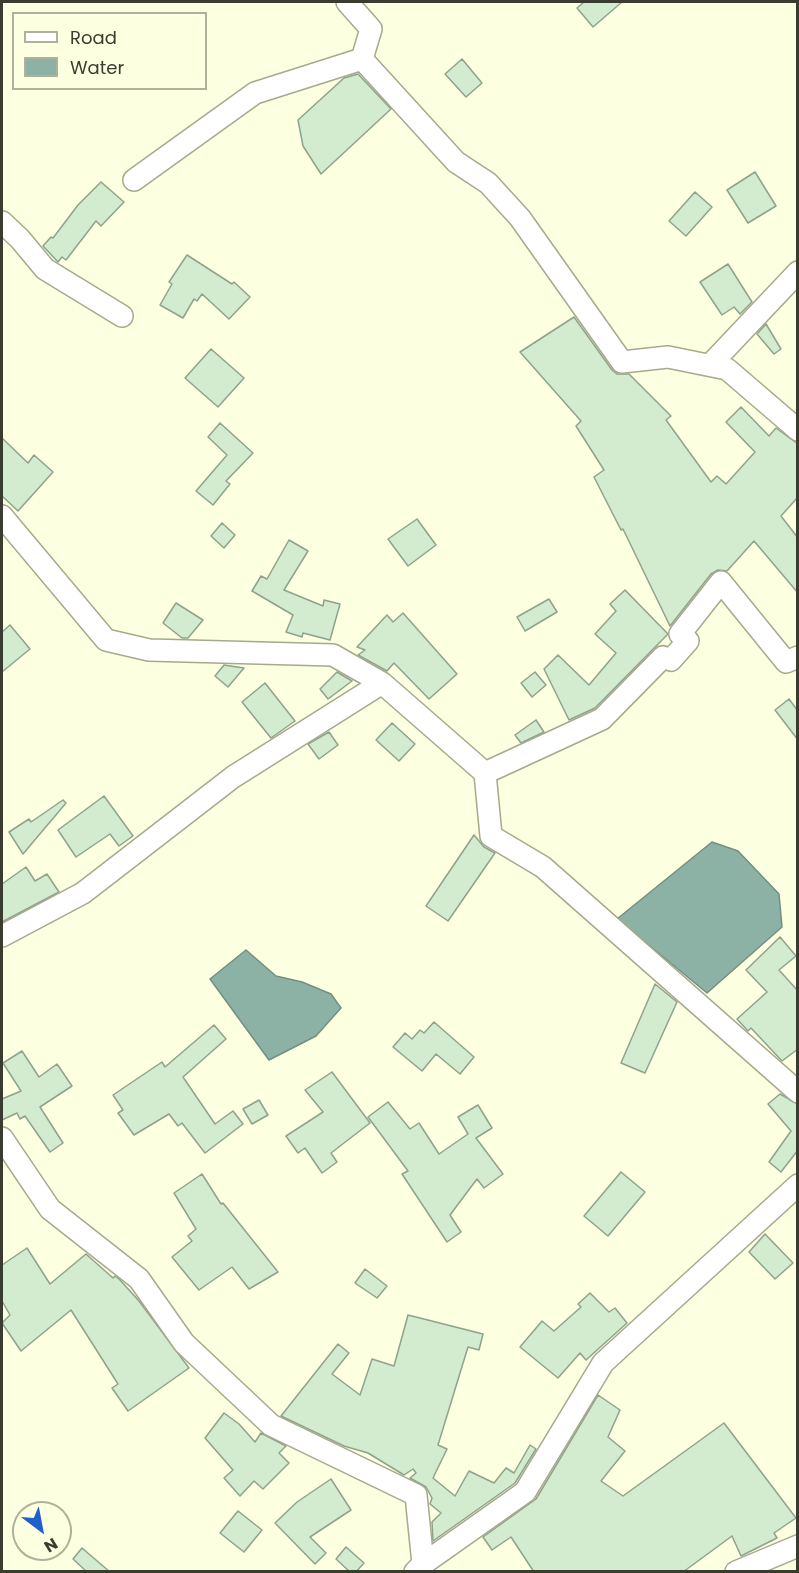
<!DOCTYPE html>
<style>
body{margin:0}
#map{position:relative;width:799px;height:1573px;overflow:hidden;background:#fcffe0;font-family:Poppins,sans-serif}
canvas{display:block}
.frame{position:absolute;inset:0;border:3px solid #3b3c30;pointer-events:none}
.legend{position:absolute;left:12px;top:12px;width:195px;height:78px;box-sizing:border-box;background:#fcffe0;border:2px solid #afb19a;margin:0;padding:8px 10px;list-style:none;font-size:18px;color:#3b3c30}
.legend li{display:flex;align-items:center;gap:12px;height:30px}
.legend b{width:30px;border:2px solid #afb19a}
.north{position:absolute;left:12px;top:1501px;width:60px;height:60px;box-sizing:border-box;background:#fcffe0;border:2px solid #afb19a;border-radius:50%;rotate:148deg;font-size:16px;font-weight:700;line-height:24px;text-align:center;color:#3b3c30}
.north::after{content:'';display:block;margin:auto;width:21px;height:27px;background:#215fcb;clip-path:polygon(50% 0,100% 100%,50% 72%,0 100%)}
</style>
<div id="map">
<canvas width="799" height="1573"></canvas>
<div class="frame"></div>
<ul class="legend">
<li><b style="height:8px;background:#fff"></b>Road</li>
<li><b style="height:16px;background:#8cb2a5"></b>Water</li>
</ul>
<div class="north">N</div>
</div>
<script>
const ctx = document.querySelector('canvas').getContext('2d');
ctx.lineJoin = 'round';
function fillPath(path, color) { ctx.fillStyle = color; ctx.fill(path, 'evenodd'); }
const toPath = rows => new Path2D(rows.map(r => 'M' + r).join(''));
function stroke(path, color, width, dash) { ctx.strokeStyle = color; ctx.lineWidth = width; ctx.lineCap = dash ? 'butt' : 'round'; ctx.setLineDash(dash || []); ctx.stroke(path); }
const water = toPath([
 [712,842,738,851,779,894,782,927,707,993,617,919,712,842],
 [246,950,276,976,302,982,331,994,341,1008,316,1036,269,1060,210,979,246,950]
]);
fillPath(water, '#8cb2a5');
stroke(water, '#748f82', 1.5);
const building = toPath([
 [584,2,622,2,593,27,577,8,584,2],
 [462,59,482,83,466,97,445,74,462,59],
 [358,74,391,109,321,174,303,146,298,120,344,78,358,74],
 [755,172,776,206,748,223,727,190,755,172],
 [101,182,124,202,101,226,96,221,66,260,62,257,58,262,43,246,51,237,53,238,78,205,101,182],
 [695,192,712,207,686,236,669,221,695,192],
 [187,255,232,284,234,282,250,297,229,319,202,294,197,301,194,299,183,318,160,305,172,284,169,282,187,255],
 [728,264,752,302,740,314,734,307,722,315,700,282,728,264],
 [574,317,612,370,617,374,629,374,671,416,666,420,711,482,717,476,726,484,755,452,726,422,741,407,769,436,776,428,798,444,798,497,781,516,798,538,798,593,754,541,727,571,718,570,711,574,670,626,623,529,621,530,594,477,604,470,576,426,581,421,520,352,574,317],
 [766,324,781,349,774,354,757,334,766,324],
 [211,349,244,378,218,407,185,378,211,349],
 [220,423,253,453,226,481,230,484,213,505,196,491,227,455,208,437,220,423],
 [2,438,28,463,34,455,53,472,18,511,2,496,2,438],
 [417,519,436,545,408,566,388,539,417,519],
 [222,523,235,535,224,548,211,536,222,523],
 [289,540,308,551,284,590,323,606,324,600,340,604,330,640,303,633,302,637,286,632,293,615,252,591,261,576,267,579,289,540],
 [625,590,668,634,595,708,569,720,544,669,558,655,589,685,616,653,595,634,616,611,610,604,625,590],
 [549,599,557,612,525,631,517,617,549,599],
 [176,603,203,620,188,638,182,638,163,623,176,603],
 [403,613,457,674,429,699,394,663,387,671,358,655,365,650,357,647,387,615,393,622,403,613],
 [10,625,30,649,2,672,2,632,10,625],
 [224,665,244,668,228,687,215,676,224,665],
 [337,672,352,681,328,699,320,689,337,672],
 [535,672,546,685,532,697,521,683,535,672],
 [265,683,295,721,271,738,242,702,265,683],
 [789,699,798,711,798,740,775,710,789,699],
 [536,720,544,732,521,743,515,735,536,720],
 [392,723,415,744,399,761,376,740,392,723],
 [329,732,338,745,319,759,308,744,329,732],
 [104,796,133,836,119,846,110,834,76,857,58,830,104,796],
 [63,800,66,803,23,854,9,832,29,819,31,822,63,800],
 [474,835,484,847,495,853,448,921,426,906,474,835],
 [26,867,35,881,47,874,59,892,2,922,2,884,26,867],
 [780,937,796,956,779,970,798,991,798,1049,782,1061,751,1028,748,1031,737,1019,767,992,746,970,780,937],
 [655,984,677,1002,645,1073,621,1063,655,984],
 [434,1022,474,1057,460,1074,436,1054,422,1071,393,1047,405,1033,412,1039,420,1030,424,1033,434,1022],
 [214,1025,226,1039,183,1077,215,1124,233,1111,243,1124,205,1153,182,1123,178,1126,169,1114,134,1135,118,1113,123,1110,113,1095,162,1062,165,1067,214,1025],
 [22,1051,39,1077,57,1064,72,1086,40,1107,63,1143,50,1152,25,1116,20,1119,17,1113,2,1120,2,1099,21,1091,3,1063,22,1051],
 [332,1072,370,1123,331,1153,337,1162,322,1173,305,1148,298,1153,286,1136,323,1112,305,1090,332,1072],
 [780,1094,798,1104,798,1150,781,1172,769,1162,791,1131,768,1104,780,1094],
 [259,1100,268,1115,252,1124,243,1109,259,1100],
 [388,1102,410,1129,419,1123,439,1154,468,1134,458,1117,478,1105,492,1128,476,1138,503,1174,484,1188,477,1179,450,1215,461,1232,447,1242,402,1174,408,1171,368,1117,388,1102],
 [621,1172,645,1192,608,1236,584,1216,621,1172],
 [202,1174,221,1204,223,1203,278,1272,249,1289,232,1267,199,1290,172,1257,192,1241,188,1236,196,1229,174,1193,202,1174],
 [765,1234,793,1263,775,1279,749,1252,765,1234],
 [27,1248,50,1284,86,1254,113,1278,115,1276,120,1280,139,1301,189,1368,128,1411,112,1388,118,1384,71,1310,21,1351,2,1323,10,1315,2,1301,2,1265,27,1248],
 [365,1269,387,1286,377,1298,355,1283,365,1269],
 [590,1293,609,1312,615,1308,627,1323,586,1360,580,1353,558,1378,520,1347,542,1321,554,1331,581,1307,578,1304,590,1293],
 [408,1315,483,1334,479,1350,468,1347,438,1445,447,1449,433,1478,455,1496,469,1471,494,1483,506,1468,514,1473,530,1445,536,1449,515,1483,433,1541,432,1522,441,1513,430,1504,432,1498,426,1487,410,1478,416,1473,413,1469,404,1475,368,1453,344,1446,281,1416,338,1344,349,1353,332,1374,360,1395,372,1359,394,1366,408,1315],
 [598,1395,620,1410,608,1437,625,1451,601,1481,623,1496,724,1423,796,1518,774,1533,777,1538,741,1556,732,1536,683,1572,534,1572,511,1537,492,1550,483,1537,536,1499,598,1395],
 [224,1413,239,1424,255,1442,261,1433,286,1446,279,1453,289,1463,263,1489,254,1481,240,1496,224,1478,233,1470,205,1438,224,1413],
 [331,1479,351,1510,310,1537,326,1553,315,1564,275,1523,297,1502,331,1479],
 [238,1511,262,1530,244,1552,220,1533,238,1511],
 [346,1547,364,1563,356,1572,350,1572,336,1559,346,1547],
 [82,1548,110,1572,87,1572,73,1559,82,1548]
]);
fillPath(building, '#d3ebcf');
stroke(building, '#8fa28c', 1.5);
const minor = toPath([
 [347,2,371,29,362,59,456,162,488,183,520,218,622,362,668,357,727,369,798,430],
 [134,180,255,93,362,59],
 [2,222,20,239,45,269,122,316],
 [710,365,798,272],
 [2,516,106,640,149,650,333,655,382,683,485,773,491,836,543,867,798,1092],
 [485,773,602,719,663,657,671,660,688,641,680,634,721,582,786,662,798,657],
 [2,936,83,893,233,777,382,683],
 [2,1138,50,1209,139,1279,184,1343,271,1425,416,1495,423,1564,415,1572],
 [423,1564,525,1492,603,1363,798,1185],
 [736,1572,798,1546]
]);
stroke(minor, '#a7a98d', 24);
stroke(minor, '#fff', 21);
</script>
